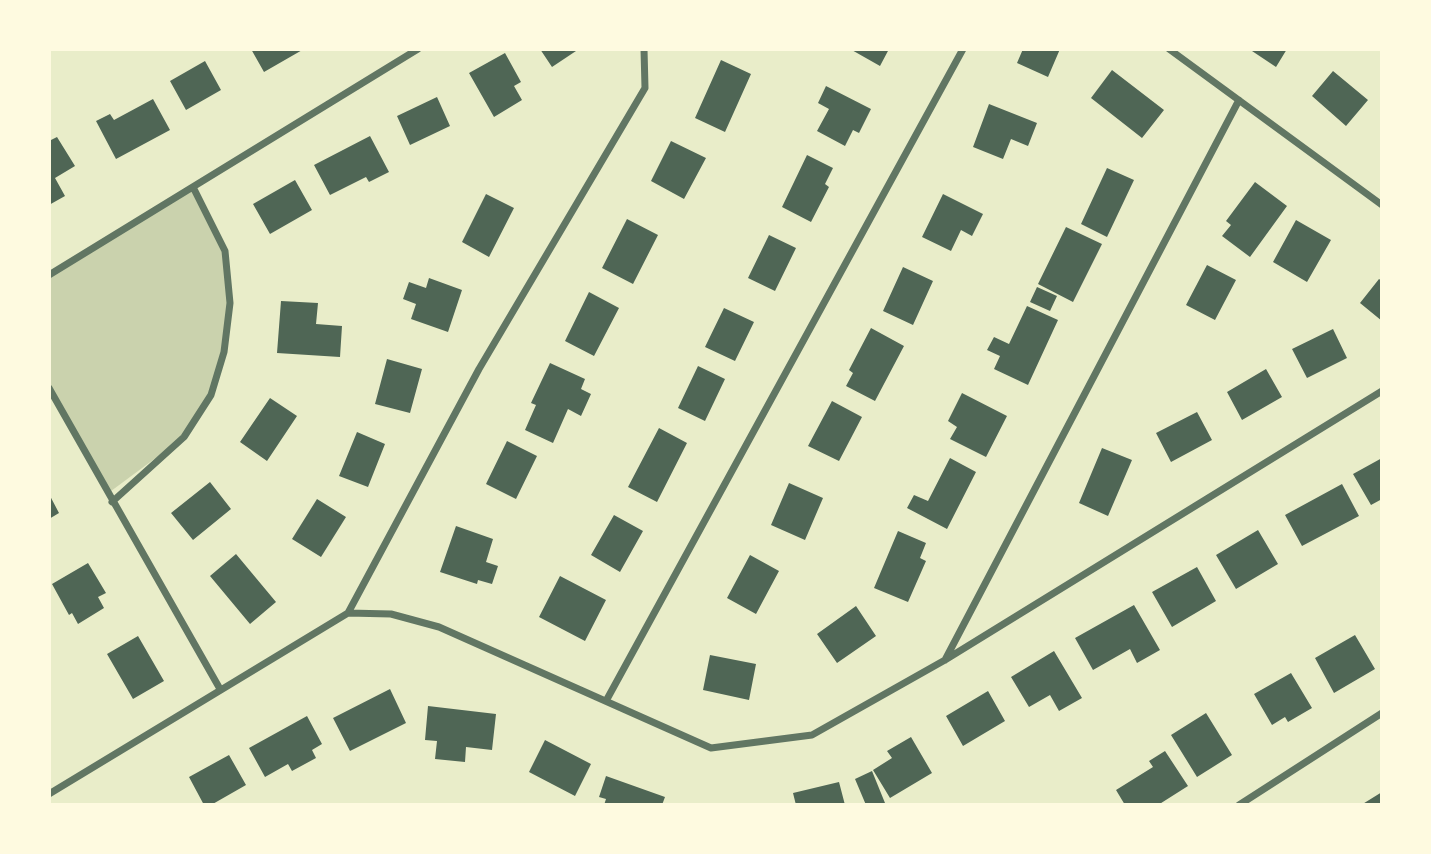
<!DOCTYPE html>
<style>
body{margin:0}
#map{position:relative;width:1431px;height:854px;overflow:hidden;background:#e9edc9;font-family:Barlow,sans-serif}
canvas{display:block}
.frame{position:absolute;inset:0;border:51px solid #fefae0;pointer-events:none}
</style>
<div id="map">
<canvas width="1431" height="854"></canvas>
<div class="frame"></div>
</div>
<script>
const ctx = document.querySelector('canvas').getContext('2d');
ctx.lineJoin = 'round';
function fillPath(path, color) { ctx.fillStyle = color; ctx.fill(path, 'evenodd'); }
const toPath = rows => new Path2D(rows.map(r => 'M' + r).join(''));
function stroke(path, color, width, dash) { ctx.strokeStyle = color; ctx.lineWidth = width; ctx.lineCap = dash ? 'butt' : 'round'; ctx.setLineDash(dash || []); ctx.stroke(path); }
fillPath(toPath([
 [193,187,225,251,230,303,224,352,211,395,184,437,107,494,49,388,49,275]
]), '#cad2ad');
fillPath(toPath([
 [251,49,304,49,264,72],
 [540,49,579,49,552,67],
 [850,49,889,49,880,66],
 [1023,49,1060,49,1048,77,1017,63],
 [1249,49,1287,49,1276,67],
 [505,53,521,82,514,86,522,100,494,117,469,73],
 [721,60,751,74,725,132,695,118],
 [205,61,221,90,186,110,170,81],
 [1112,70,1164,110,1142,138,1091,98],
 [1333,71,1368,100,1346,126,1312,96],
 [826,86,871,109,859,133,853,130,845,146,817,131,829,109,818,103],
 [437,97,450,126,410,145,397,116],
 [153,99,170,130,116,159,96,121,110,114,114,120],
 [989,104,1037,123,1028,146,1011,139,1003,159,973,147],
 [370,136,389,172,369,182,366,177,330,195,314,165],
 [57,137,75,166,55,178,65,196,49,205,49,141],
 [671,141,706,158,684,199,651,181],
 [807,155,833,168,825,184,829,187,811,222,782,207],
 [1107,168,1134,180,1107,237,1081,224],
 [295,180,312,210,270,234,253,204],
 [1255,182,1287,206,1250,257,1222,236,1231,225,1226,221],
 [486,194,514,208,489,257,462,242],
 [943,194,983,214,972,236,961,230,951,251,922,237],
 [627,219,658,235,633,284,602,268],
 [1296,220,1331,240,1307,282,1273,262],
 [1066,227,1102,244,1073,302,1038,284],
 [769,235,796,248,775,291,748,278],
 [1207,265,1236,280,1215,320,1186,305],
 [903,267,933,281,913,325,883,311],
 [429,278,462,290,448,332,411,319,416,304,403,299,409,282,426,288],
 [1379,279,1382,281,1382,321,1360,303],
 [1037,287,1057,296,1050,311,1030,302],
 [589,292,619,308,594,356,565,341],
 [281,301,318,303,316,324,342,326,340,357,277,353],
 [1027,306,1058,320,1028,385,994,369,1000,356,987,350,994,337,1009,344],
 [724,308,754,322,735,361,705,347],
 [871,328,904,346,875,401,846,386,853,373,849,370],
 [1333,329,1347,358,1307,378,1292,349],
 [387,359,422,369,410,413,375,404],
 [550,363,585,379,581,389,591,394,581,416,568,409,553,443,525,430,536,405,531,403],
 [698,366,725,379,705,421,678,408],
 [1266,369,1282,397,1242,420,1227,392],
 [962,393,1007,416,986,457,950,439,957,427,948,421],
 [270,398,297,416,267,461,240,442],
 [832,401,862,417,839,461,808,446],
 [1197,412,1212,440,1171,462,1156,433],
 [659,428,687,443,657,502,628,487],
 [357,432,385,444,368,487,339,476],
 [507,441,537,456,516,499,486,484],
 [1102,448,1132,460,1108,516,1079,503],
 [950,458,976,472,947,529,907,508,914,495,928,501],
 [1382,458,1382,499,1371,505,1353,474],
 [210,482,231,509,193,540,171,513],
 [789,483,823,498,805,540,771,525],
 [1342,484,1359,516,1302,546,1285,515],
 [49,494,59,513,49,519],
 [317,499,346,517,321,557,292,539],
 [614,515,643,531,620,572,591,555],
 [456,526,493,539,486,562,498,566,492,584,478,580,477,584,440,572],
 [1258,530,1278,564,1236,589,1216,555],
 [898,531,926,543,920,558,926,561,908,602,874,588],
 [236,554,276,602,250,624,210,576],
 [750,555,779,571,756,614,727,598],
 [88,563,106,593,98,597,104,608,78,624,72,613,69,615,52,584],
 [1197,567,1216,601,1172,627,1152,592],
 [560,576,606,600,585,641,539,617],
 [1134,605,1160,650,1137,663,1130,649,1093,670,1075,638],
 [856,606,876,636,837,663,817,634],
 [1355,635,1375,669,1334,693,1315,658],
 [138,636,164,681,133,699,107,654],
 [1054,651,1082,698,1059,711,1050,695,1029,707,1011,677],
 [710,655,756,664,749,700,703,690],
 [1291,673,1312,708,1288,722,1285,717,1272,725,1254,694],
 [390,689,406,723,350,751,333,718],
 [988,691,1005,721,963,746,946,716],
 [428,706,496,714,492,750,466,747,465,762,435,759,437,741,425,740],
 [1206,713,1232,755,1197,777,1171,735],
 [307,716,322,744,312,750,316,758,292,771,288,764,265,777,249,748],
 [911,737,932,773,890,798,873,770,892,758,887,751],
 [545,740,591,764,575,796,529,772],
 [1165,751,1188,786,1158,805,1125,805,1116,790,1153,767,1149,761],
 [229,755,246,785,211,805,204,805,189,777],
 [872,771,885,803,880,805,866,805,855,779],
 [606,776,665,797,662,805,604,805,606,799,599,797],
 [839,782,845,805,796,805,793,793],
 [1382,792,1382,805,1361,805]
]), '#4f6655');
stroke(toPath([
 [1169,49,1382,205],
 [49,275,418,49],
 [49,388,220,689],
 [112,502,184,437,211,395,224,352,230,303,225,251,193,187],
 [348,613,391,614,439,627,711,748,812,735,945,660,1382,391],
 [945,660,1239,100],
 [606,701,963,49],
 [49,794,348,613,479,369,645,88,644,49],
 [1239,805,1382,713]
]), '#617663', 7);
</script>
